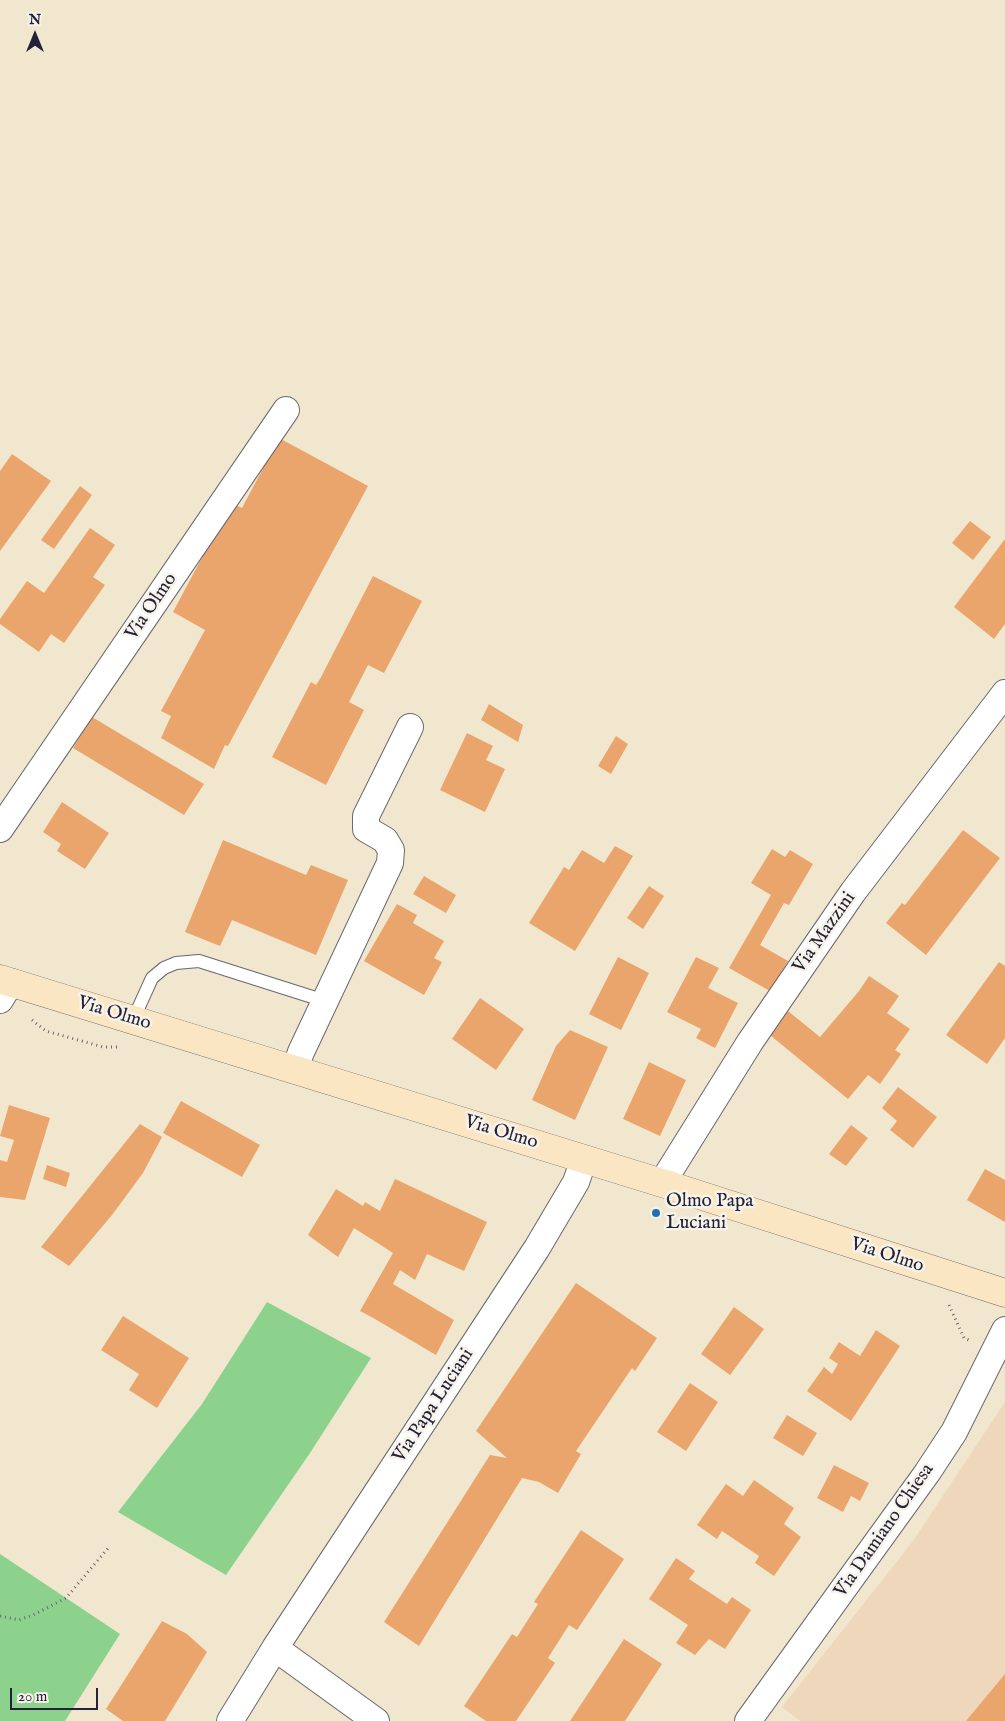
<!DOCTYPE html>
<style>
body{margin:0}
#map{position:relative;width:1005px;height:1721px;overflow:hidden;background:#f1e7ce;font-family:"IM FELL English",serif}
canvas{display:block}
.north{position:absolute;left:10px;top:10px;width:50px;height:50px;-webkit-text-stroke:4px #f7f3e8;paint-order:stroke;rotate:0deg;font-size:14px;font-weight:700;line-height:20px;text-align:center;color:#22223b}
.north::after{content:'';display:block;margin:auto;width:18px;height:22px;background:#22223b;clip-path:polygon(50% 0,100% 100%,50% 72%,0 100%)}
.scale{position:absolute;left:10px;top:1688px;width:88px;height:22px;box-sizing:border-box;border:2px solid #22223b;border-top:0;padding-left:6px;font-size:15px;line-height:18px;white-space:nowrap;color:#22223b;-webkit-text-stroke:4px #f7f3e8;paint-order:stroke}
</style>
<div id="map">
<canvas width="1005" height="1721"></canvas>
<div class="north">N</div>
<div class="scale">20 m</div>
</div>
<script>
const ctx = document.querySelector('canvas').getContext('2d');
ctx.lineJoin = 'round';
function fillPath(path, color) { ctx.fillStyle = color; ctx.fill(path, 'evenodd'); }
const toPath = rows => new Path2D(rows.map(r => 'M' + r).join(''));
function stroke(path, color, width, dash) { ctx.strokeStyle = color; ctx.lineWidth = width; ctx.lineCap = dash ? 'butt' : 'round'; ctx.setLineDash(dash || []); ctx.stroke(path); }
function write(font, color, halo, rows, align = 'center') {
  ctx.font = font + ' "IM FELL English",serif'; ctx.lineWidth = 5; ctx.setLineDash([]); ctx.textBaseline = 'middle'; ctx.strokeStyle = halo; ctx.fillStyle = color; for (const [text, x, y, turn = 0] of rows) {
    ctx.save(); ctx.translate(x, y); ctx.rotate((+turn || 0) * Math.PI / 180); ctx.textAlign = isNaN(turn) ? turn : align; if (halo) ctx.strokeText(text, 0, 0); ctx.fillText(text, 0, 0); ctx.restore();
  }
}
fillPath(toPath([
 [1005,1402,1005,1721,800,1721,782,1707,913,1541]
]), '#eed7bb');
fillPath(toPath([
 [267,1302,371,1358,310,1453,226,1575,118,1512,202,1404],
 [0,1554,120,1634,65,1721,0,1721]
]), '#8cd28d');
fillPath(toPath([
 [279,438,368,486,228,746,225,745,214,769,161,738,171,716,161,711,205,630,173,612,231,503,242,508],
 [12,454,51,481,0,551,0,471],
 [80,486,92,495,54,549,41,540],
 [970,521,991,537,973,560,952,543],
 [90,528,115,545,93,577,105,585,64,643,51,634,39,652,0,624,0,619,27,581,44,593],
 [1005,539,1005,624,994,639,954,607],
 [373,576,422,601,384,673,368,665,349,702,364,710,326,785,272,757,311,682,316,685,320,679],
 [489,704,523,725,518,742,481,720],
 [92,717,204,784,184,815,73,748],
 [467,733,493,746,486,760,505,769,485,812,440,790],
 [616,736,628,744,611,774,598,766],
 [62,802,109,833,85,869,57,851,61,844,43,832],
 [963,830,1000,858,926,955,886,923,902,903,905,905],
 [223,840,306,875,311,865,348,880,316,955,232,920,220,946,185,932],
 [615,846,633,856,575,951,529,923,564,867,569,870,582,850,604,863],
 [772,849,785,857,790,850,813,864,789,905,784,903,760,945,788,961,770,991,729,968,771,895,751,883],
 [424,876,456,895,446,913,413,894],
 [649,886,664,896,643,929,627,918],
 [397,904,417,915,413,923,444,941,434,958,442,962,424,995,364,961],
 [618,957,649,973,621,1030,589,1014],
 [696,957,719,968,708,988,738,1003,715,1048,696,1038,701,1029,667,1012],
 [999,962,1005,966,1005,1038,987,1064,946,1035],
 [869,976,899,996,887,1013,910,1029,895,1050,901,1054,880,1084,868,1075,848,1099,765,1031,783,1007,820,1037,859,991],
 [480,998,524,1029,496,1070,452,1039],
 [570,1030,608,1047,575,1120,532,1100,556,1046],
 [649,1062,686,1080,660,1136,623,1119],
 [898,1087,937,1117,913,1148,890,1130,897,1121,882,1108],
 [181,1101,260,1145,242,1177,163,1133],
 [9,1105,50,1118,25,1200,0,1197,0,1160,7,1162,14,1140,0,1136],
 [140,1124,162,1137,143,1173,112,1215,69,1266,41,1247],
 [851,1125,868,1138,846,1166,829,1154],
 [47,1165,70,1173,66,1187,43,1179],
 [985,1169,1005,1180,1005,1222,967,1200],
 [395,1179,487,1222,464,1271,427,1254,415,1280,400,1270,393,1284,454,1320,436,1355,375,1319,360,1311,393,1253,354,1228,338,1257,308,1235,336,1189,363,1206,365,1202,380,1211],
 [576,1283,657,1338,635,1371,632,1368,576,1451,581,1454,558,1493,539,1482,522,1478,419,1646,384,1622,490,1455,507,1458,476,1431],
 [734,1307,764,1329,730,1375,701,1354],
 [123,1316,189,1358,157,1408,129,1390,139,1374,101,1350],
 [876,1330,900,1346,851,1421,807,1391,824,1367,832,1374,838,1364,829,1358,839,1342,860,1356],
 [690,1383,718,1402,686,1451,657,1432],
 [787,1415,817,1433,803,1456,773,1438],
 [834,1465,869,1483,860,1501,851,1496,843,1512,817,1498],
 [754,1480,794,1508,784,1524,801,1537,774,1576,755,1563,759,1556,722,1531,717,1539,697,1525,726,1484,743,1496],
 [581,1530,624,1559,577,1630,569,1625,548,1658,555,1663,516,1721,486,1721,464,1706,512,1634,517,1637,538,1604,534,1602],
 [676,1558,695,1571,689,1579,727,1604,732,1597,751,1610,725,1649,709,1639,695,1655,676,1643,688,1625,649,1599],
 [162,1621,187,1634,207,1652,165,1721,123,1721,106,1709],
 [624,1639,662,1664,625,1721,570,1721],
 [1005,1674,1005,1721,966,1721]
]), '#eaa56d');
const lane = toPath([
 [133,1020,152,978,164,968,176,963,199,961,325,1001]
]);
const street = toPath([
 [0,829,286,410],
 [0,1000,11,982],
 [295,1069,301,1052,390,863,391,850,385,840,366,829,366,816,410,727],
 [662,1183,750,1042,853,892,1005,693],
 [275,1648,376,1721],
 [230,1721,275,1648,537,1248,576,1182,584,1159],
 [748,1721,927,1473,954,1432,1005,1330]
]);
const secondary = toPath([
 [0,979,662,1183,1005,1293]
]);
stroke(lane, '#6a676e', 14);
stroke(street, '#6a676e', 28);
stroke(secondary, '#6a676e', 29);
stroke(toPath([
 [32,1020,46,1031,103,1047,117,1047],
 [949,1305,964,1338,969,1340],
 [0,1616,19,1620,33,1615,66,1598,110,1546]
]), '#6a676e', 3, [1, 4]);
stroke(lane, '#fff', 12);
stroke(street, '#fff', 26);
stroke(secondary, '#fbe6c4', 28);
for (const [x, y, r, color] of [
 [656,1213,5,"#1f6fb2"]
]) { const dot = new Path2D(); dot.arc(x, y, r, 0, 2 * Math.PI); ctx.fillStyle = color; ctx.fill(dot); stroke(dot, '#f7f3e8', 2); }
write('19px', '#22223b', '#f7f3e8', [
 ["Via Olmo",152,607,-56],
 ["Via Mazzini",825,933,-55],
 ["Via Olmo",114,1014,17],
 ["Via Olmo",501,1133,17],
 ["Via Olmo",887,1256,18],
 ["Via Papa Luciani",434,1406,-57],
 ["Via Damiano Chiesa",885,1531,-55]
]);
write('19px', '#22223b', '#f7f3e8', [
 ["Olmo Papa",666,1202],
 ["Luciani",666,1224]
], 'left');
</script>
